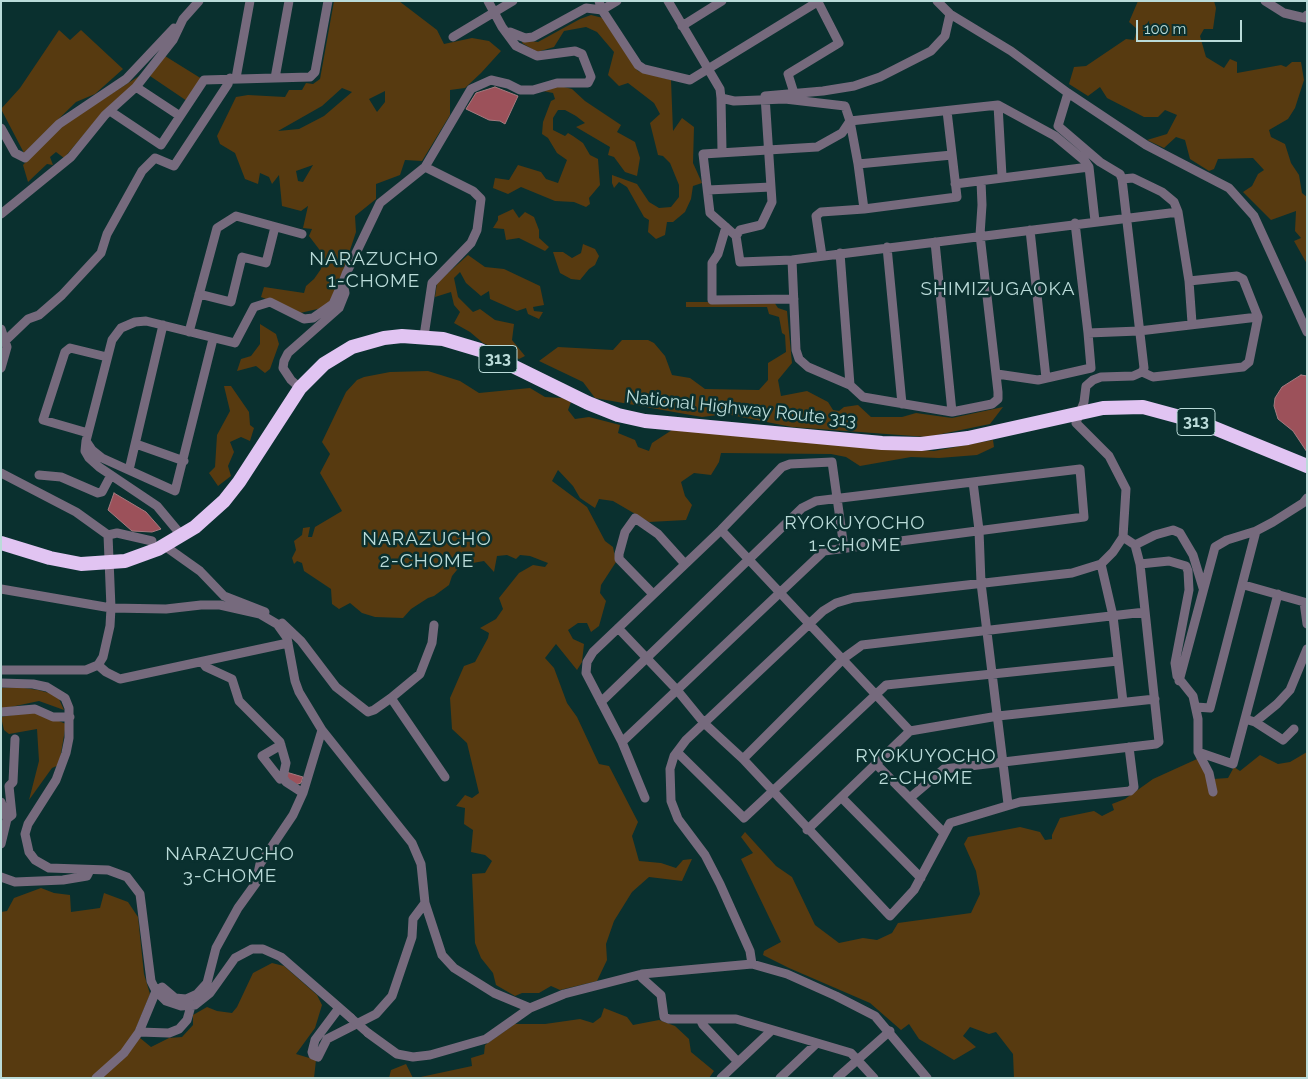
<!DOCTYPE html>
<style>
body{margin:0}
#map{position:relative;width:1308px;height:1079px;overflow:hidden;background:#0a302f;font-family:Raleway,sans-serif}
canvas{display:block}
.frame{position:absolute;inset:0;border:2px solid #badbd9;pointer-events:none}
.scale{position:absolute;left:1136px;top:20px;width:106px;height:22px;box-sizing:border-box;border:2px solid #badbd9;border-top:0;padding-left:6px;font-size:15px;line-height:18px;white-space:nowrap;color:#badbd9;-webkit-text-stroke:4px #0a302f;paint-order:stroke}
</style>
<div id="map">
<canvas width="1308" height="1079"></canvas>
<div class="frame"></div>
<div class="scale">100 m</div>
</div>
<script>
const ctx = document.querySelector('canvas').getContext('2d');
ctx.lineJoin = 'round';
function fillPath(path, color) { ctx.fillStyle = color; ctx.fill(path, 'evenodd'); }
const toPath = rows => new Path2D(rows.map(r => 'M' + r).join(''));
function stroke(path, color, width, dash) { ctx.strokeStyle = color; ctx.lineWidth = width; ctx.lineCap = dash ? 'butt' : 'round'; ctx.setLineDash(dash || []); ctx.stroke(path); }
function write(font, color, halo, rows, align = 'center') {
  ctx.font = font + ' Raleway,sans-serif'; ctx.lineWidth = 5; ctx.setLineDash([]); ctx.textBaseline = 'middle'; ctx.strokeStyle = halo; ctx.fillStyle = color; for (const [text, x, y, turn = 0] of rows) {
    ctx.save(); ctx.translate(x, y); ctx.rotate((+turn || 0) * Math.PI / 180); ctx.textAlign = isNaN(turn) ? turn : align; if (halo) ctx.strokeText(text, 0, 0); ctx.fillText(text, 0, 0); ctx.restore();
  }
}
fillPath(toPath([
 [334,1,399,1,437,30,444,44,472,38,489,41,501,51,481,73,465,88,450,90,450,115,422,161,405,160,400,175,376,184,376,199,355,216,356,232,337,289,329,303,322,308,300,313,261,297,264,287,304,293,306,286,314,279,321,269,322,253,309,236,312,229,303,228,308,206,301,211,282,206,279,175,272,184,269,177,260,173,258,184,245,179,235,153,220,144,217,136,236,97,248,95,285,97,289,90,302,90,306,83,313,84,320,79],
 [342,88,352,92,324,116,299,129,278,131,322,106],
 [385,91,385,102,377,112,369,99],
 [313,165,303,182,298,181,296,171],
 [1138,1,1214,1,1216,8,1213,29,1204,29,1200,36,1206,57,1224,68,1230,59,1237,62,1237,73,1281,65,1286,67,1292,62,1301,62,1304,80,1295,108,1288,119,1269,130,1271,137,1285,144,1291,163,1299,175,1302,193,1307,197,1307,264,1294,241,1301,238,1295,231,1296,211,1271,220,1243,192,1252,186,1258,174,1264,170,1253,158,1218,159,1214,169,1209,171,1190,159,1185,140,1176,137,1164,148,1147,140,1167,134,1177,115,1165,110,1158,117,1144,117,1107,98,1100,87,1088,96,1069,84,1074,67,1086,66,1126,39,1134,40,1137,29,1129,22],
 [591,15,603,18,638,71,671,80,673,131,682,118,694,127,693,163,702,183,693,186,691,199,685,212,673,222,667,222,665,235,656,239,648,232,649,220,644,217,627,187,619,182,614,188,612,183,612,175,637,184,649,202,659,208,671,207,679,197,679,185,670,163,663,156,658,155,650,123,660,114,654,103,628,83,619,86,608,75,614,52,597,32,586,27,564,31,554,47,537,52,522,43,523,40,538,42,580,19],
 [59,30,70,40,81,30,123,69,95,94,76,102,24,153,1,109,20,88],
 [165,56,202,79,187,101,150,76],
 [144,73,133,87,102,113,64,158,56,152,50,157,53,165,47,164,28,182,23,165,59,127],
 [560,86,572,89,585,101,621,125,617,132,635,142,640,158,637,176,625,172,614,157,608,155,610,147,576,127,585,123,576,116,565,110,558,110,553,118,553,130,565,136,568,133,573,136,583,143,590,155,598,159,600,185,589,198,590,204,586,207,574,202,555,201,521,187,508,194,493,188,495,178,509,180,518,165,541,172,546,179,558,183,567,160,557,153,548,138,542,134,543,122,551,101,555,99,553,93,543,91],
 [513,209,519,218,525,212,534,217,539,230,539,238,549,247,545,251,519,238,506,240,504,229,493,228,498,220,498,216],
 [583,244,595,249,599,256,595,265,589,269,580,280,571,279,560,273,553,252,563,252,572,258,581,253],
 [468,255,485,267,504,269,540,286,544,305,533,307,534,311,543,312,539,319,528,314,526,308,517,311,490,299,489,291,481,296,466,283,460,272,454,278,458,297,473,312,480,309,495,320,514,324,512,340,525,356,519,359,483,343,470,332,454,323,460,312,454,305,451,292,435,297,437,283],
 [686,302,774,302,778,308,787,311,792,363,778,380,781,396,807,391,828,402,833,410,839,411,844,407,858,405,871,417,902,417,916,413,952,418,1003,407,990,424,927,437,792,427,726,414,702,417,595,398,583,382,539,361,558,347,613,350,622,340,648,340,654,343,665,356,672,375,690,378,705,389,759,390,768,380,768,363,786,352,785,335,782,333,779,317,769,314,767,307,686,307],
 [260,324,276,334,279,344,270,369,265,373,256,366,237,371,241,359,251,356,260,344],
 [428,371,460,381,479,393,530,388,545,397,562,398,571,402,568,410,575,419,589,417,620,425,618,433,635,440,638,447,649,451,652,443,672,430,934,451,993,440,994,447,977,455,939,458,911,457,860,466,846,457,831,454,721,453,719,462,711,475,694,473,681,482,685,496,692,505,686,520,649,522,613,501,599,499,595,508,580,498,573,486,558,470,552,481,587,507,605,541,613,547,616,562,601,585,600,593,606,601,599,626,591,632,587,623,578,623,568,630,573,639,584,644,582,662,577,670,556,644,545,658,554,668,567,703,577,717,599,764,609,766,638,822,632,836,639,861,661,863,676,868,683,860,692,859,682,881,649,877,632,892,614,921,606,944,607,960,597,981,560,990,551,986,539,993,522,993,515,996,496,985,493,973,481,958,475,943,472,874,485,873,492,861,485,855,471,852,473,830,464,824,465,808,456,806,465,795,472,798,479,793,467,743,452,729,450,698,464,666,475,662,488,638,489,633,480,628,496,619,503,609,499,598,519,573,533,565,545,567,548,563,530,556,520,555,516,559,507,555,497,556,494,572,484,561,461,565,452,576,449,585,434,596,428,598,411,609,403,618,375,617,362,613,350,603,339,609,332,604,331,589,304,571,302,563,297,561,294,564,292,558,296,550,294,541,302,535,303,528,310,527,308,537,312,537,315,527,342,511,320,473,330,454,322,442,346,392,357,380,364,377,390,372],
 [224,386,231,386,249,412,250,425,254,428,250,441,241,437,230,442,234,452,228,466,231,476,218,486,209,473,215,467,217,435,230,411],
 [17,687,38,690,53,694,59,699,64,710,39,701,1,709,1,688],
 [35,711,66,724,59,765,52,768,29,800,39,761,37,729,9,734,4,730,1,717],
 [1307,752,1307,1078,1014,1078,1013,1054,996,1032,989,1034,970,1027,963,1036,976,1047,954,1060,919,1039,909,1024,901,1030,870,1003,789,968,763,955,764,951,781,942,741,859,753,853,741,837,745,832,776,866,792,877,815,925,839,943,863,938,877,940,892,933,898,923,971,913,980,894,976,871,964,844,968,837,1020,827,1040,832,1045,840,1052,839,1052,835,1060,818,1094,811,1102,816,1114,810,1112,804,1125,799,1153,779,1197,759,1213,779,1228,778,1234,767,1240,771,1260,755,1278,764,1290,762],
 [41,888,54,893,70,895,71,912,100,908,104,893,128,902,138,917,144,974,150,994,134,1033,151,1047,169,1038,182,1037,193,1025,193,1015,207,1007,217,1011,232,1013,237,1007,253,973,272,963,284,966,317,995,322,1005,315,1028,296,1054,316,1060,314,1078,1,1078,1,912,7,911,14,898],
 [604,1008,627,1017,633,1025,659,1020,675,1026,689,1039,691,1052,714,1071,709,1078,416,1078,472,1066,471,1058,484,1054,485,1045,515,1024,545,1024,580,1019,593,1023,601,1017],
 [406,1064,413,1078,389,1078,391,1070]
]), '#573a10');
const water = toPath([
 [495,87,518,96,505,124,500,121,489,120,466,109,476,93,495,87],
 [1301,375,1307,376,1307,452,1293,431,1278,419,1274,406,1275,398,1282,387,1301,375],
 [114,493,146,512,161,529,152,532,132,531,108,510,114,493],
 [286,772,303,777,301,783,295,785,287,781,286,772]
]);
fillPath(water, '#9c515a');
stroke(water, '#a57a80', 1);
stroke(toPath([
 [599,1,602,10,638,65,644,69,690,80,819,1],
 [668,1,720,89,721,98,734,101,785,99,845,106,850,121,858,164,864,209,821,212,816,216,822,256],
 [937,1,950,14,1011,51,1068,93,1146,145,1229,188,1254,216,1307,332],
 [1265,1,1284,13,1305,18,1307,15],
 [682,26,722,1],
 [507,33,510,32,525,38,533,37,586,8,602,10,617,1],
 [453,37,513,1],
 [236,78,250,1],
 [275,78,289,1],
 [136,87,180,116],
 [794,93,788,74,839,43,818,2],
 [721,98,722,151],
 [998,105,1002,176],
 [110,111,161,145,204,80,310,77,315,72,328,1],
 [1,128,15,153,25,158,59,124,126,79,174,28,178,29],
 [858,164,952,155],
 [1122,179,1133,178,1162,192,1174,202,1178,212,1189,281,1192,323],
 [955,184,1089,167],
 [708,190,771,187],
 [864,209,957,197,947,111],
 [1,214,71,157,105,115,136,87,173,40,183,19,199,1],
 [1095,221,1089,167,1085,161,1055,136,998,105,850,121,842,133,817,147,703,154,710,213,736,236,740,262,792,260,1178,212],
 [1075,223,1088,333,1139,331,1258,317],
 [726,227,718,254,712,263,712,300,794,299],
 [1030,230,1046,378],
 [736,236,740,230,761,225,772,202,765,96,823,91,854,86,880,77,931,51,945,36,950,14],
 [935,242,952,412],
 [887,247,902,404],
 [840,253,850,385],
 [792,260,796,350,799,359,808,367,850,385,863,397,952,412,992,404,998,399,998,392,980,235,982,205,981,181],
 [199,294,231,302,242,257,266,263,275,227],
 [1,329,7,347,1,368],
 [189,332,217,228,236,216,302,234],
 [424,336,432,283,471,243,477,230,481,199,473,191,425,167],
 [213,339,175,491,102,458,92,450,86,441,112,340,121,328,135,322,146,321,235,343,254,307,270,302,304,319,313,318,333,304,340,288,344,286],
 [5,341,28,319,39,315,62,295,101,253,107,234,142,171,155,158,174,166,228,84,230,78],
 [1142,372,1153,377,1243,367,1249,362,1258,317,1243,279,1237,276,1189,281],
 [997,374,1038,380,1091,368,1088,333],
 [300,388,291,380,283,368,284,361,288,353,339,308,345,293,343,282,346,274,380,203,425,167,471,89,491,80,508,84,520,90,533,90,557,83,588,83,591,77,582,54,575,51,537,56,516,46,502,27,488,1],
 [88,433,43,420,65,352,70,348,107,357],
 [86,441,85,451,89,458,99,467,157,506,182,536],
 [136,444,184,461],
 [129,470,163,325],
 [1,473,76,512,108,535,111,608,110,626,103,657,98,665,86,670,1,670],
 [39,475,61,477,98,493,102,492,111,475],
 [973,482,979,530,981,583,1008,804],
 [721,530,910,731],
 [108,535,117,533,152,541],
 [1123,537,1135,545,1155,535,1173,530,1180,533,1193,555,1203,588],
 [1135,545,1140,564],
 [169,549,200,571,224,596,265,612],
 [1101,564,1113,616,1123,702],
 [1244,585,1304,602,1307,624],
 [1,589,111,608,166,609,201,605,220,605,260,614,277,624,287,638,295,681,299,692,322,730,412,843,421,864,425,903,442,955,454,968,494,993,530,1008],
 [653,594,619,559,619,554,625,532,635,518,658,534,685,564],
 [282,623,301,641,336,687,368,712,374,710,391,698,420,674,432,643,434,625],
 [618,628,677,690,704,723,743,759,890,916,914,890,950,823,1020,802,1130,791,1134,787,1129,747],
 [203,663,206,667,232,679,239,701,280,742,286,763,283,777,286,782,303,793],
 [98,665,106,672,120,679,288,643],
 [1179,681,1215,547,1227,540,1256,531,1273,522,1303,503,1307,498],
 [1,683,33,684,47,687,65,698,69,708,69,738,66,753,56,780,28,824,25,834,29,852,35,860,49,868,108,870,127,877,140,894,151,981,156,991,166,1001,181,1006,195,1005,210,993,235,958,252,949,263,949,281,957,351,1018],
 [391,698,445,777],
 [601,702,802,508,816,501,1080,469,1084,517,824,551,622,742],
 [1196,707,1210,708,1256,531],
 [1,712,35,709,53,717,70,717],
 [1245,719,1255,722,1277,704,1290,690,1307,649],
 [1255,722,1283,740,1294,729],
 [281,745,262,756,280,779,283,777],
 [677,752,744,818,886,685,1118,661],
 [1198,752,1233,764,1278,594],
 [743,759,844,658,862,645,1145,612],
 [877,765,944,833],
 [911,797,944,769,1156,744,1159,742,1140,564,1169,561,1186,566,1188,571,1189,590,1175,663,1177,676,1193,696,1198,719,1198,752,1209,773,1213,792],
 [645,798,622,742,586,673,587,662,593,652,721,530,782,467,790,464,832,462,844,548],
 [842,798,921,878],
 [1,802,7,819,1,844],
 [7,819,12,815,9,786,13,782,15,739],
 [807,830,910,731,998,716,1155,699],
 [1,877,15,882,63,880,87,876,90,870],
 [752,964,750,951,720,884,705,855,678,819,671,801,670,769,674,756,686,740,823,611,836,603,853,598,1072,573,1101,564,1113,552,1123,537,1126,489,1109,456,1076,423,1084,402,1086,386,1093,380,1101,377,1133,376,1142,372,1144,368,1122,179,1120,174,1100,162,1058,126,1068,93],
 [642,974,642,978,661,995,664,1017,669,1019,736,1019,851,1053,874,1078],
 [339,1008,315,1040,312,1052,313,1055,318,1057,327,1039,376,1014,392,996,412,937,413,919,425,903],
 [700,1019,703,1025,738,1062],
 [139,1032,169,1033,179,1029,187,1020,191,1006],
 [368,1033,397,1054,413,1057,430,1055,486,1039,530,1008,564,994,642,974,752,964,787,974,836,996,875,1016,927,1078],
 [96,1078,124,1053,139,1032,156,991,162,987,175,998,186,999,197,994,207,983,216,948,238,908,256,883,260,864,293,815,303,793,322,730],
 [721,1078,772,1030],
 [780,1078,817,1043],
 [837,1078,890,1031]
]), '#766a7d', 9);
stroke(toPath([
 [1,543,50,558,81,564,125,561,158,549,195,527,224,501,239,482,300,388,324,364,352,347,384,338,402,336,443,339,480,350,588,403,618,415,645,421,882,443,921,444,968,438,1103,408,1143,407,1202,423,1307,466]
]), '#e1c4f2', 14);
stroke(toPath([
 [351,1018,368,1033]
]), '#766a7d', 9);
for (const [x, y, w] of [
 [498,359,38],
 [1196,422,38]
]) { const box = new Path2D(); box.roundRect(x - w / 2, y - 13.5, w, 27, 4); ctx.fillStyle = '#0a302f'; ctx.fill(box); stroke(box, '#badbd9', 1); }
write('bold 16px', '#badbd9', null, [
 ["313",498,359],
 ["313",1196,422]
]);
write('18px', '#badbd9', '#0a302f', [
 ["National Highway Route 313",741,409,6]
]);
ctx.letterSpacing = '1px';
write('19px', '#badbd9', '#0a302f', [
 ["NARAZUCHO",374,259],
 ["1-CHOME",374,281],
 ["SHIMIZUGAOKA",998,289],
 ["RYOKUYOCHO",855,523],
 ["1-CHOME",855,545],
 ["NARAZUCHO",427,539],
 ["2-CHOME",427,561],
 ["RYOKUYOCHO",926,756],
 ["2-CHOME",926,778],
 ["NARAZUCHO",230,854],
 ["3-CHOME",230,876]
]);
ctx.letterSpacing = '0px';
</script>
